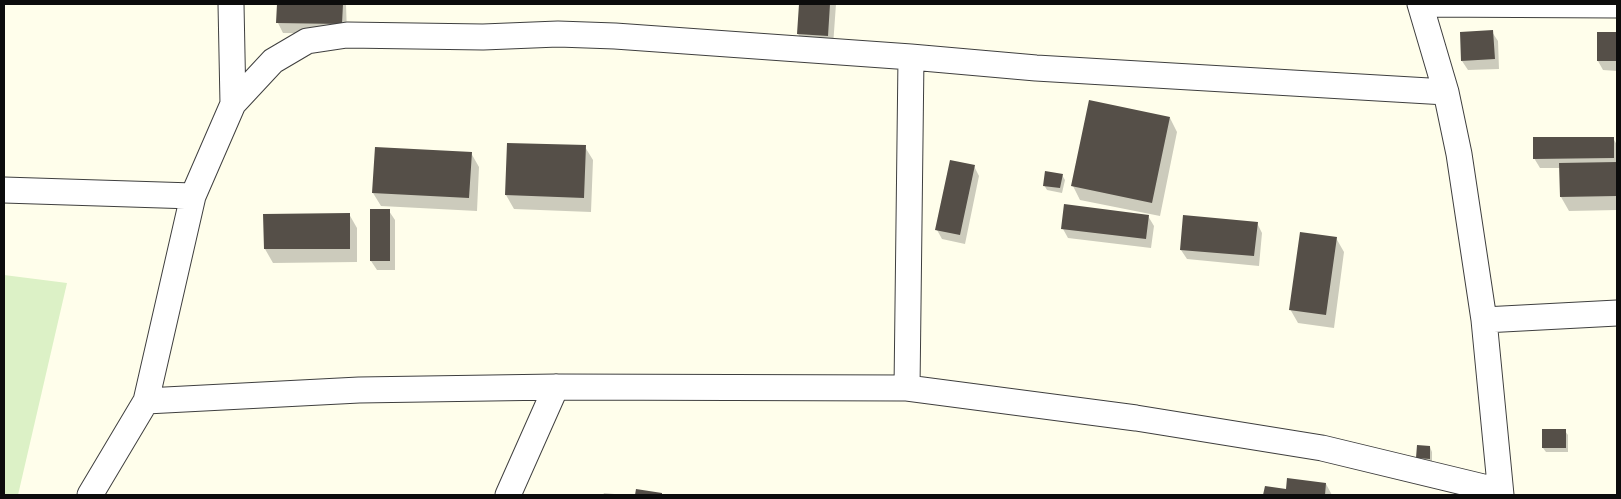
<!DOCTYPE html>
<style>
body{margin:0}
#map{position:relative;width:1621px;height:499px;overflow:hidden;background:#fffeeb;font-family:Lora,serif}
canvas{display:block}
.frame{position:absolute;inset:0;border:5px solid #0c0c0c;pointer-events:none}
</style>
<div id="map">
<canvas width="1621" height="499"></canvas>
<div class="frame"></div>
</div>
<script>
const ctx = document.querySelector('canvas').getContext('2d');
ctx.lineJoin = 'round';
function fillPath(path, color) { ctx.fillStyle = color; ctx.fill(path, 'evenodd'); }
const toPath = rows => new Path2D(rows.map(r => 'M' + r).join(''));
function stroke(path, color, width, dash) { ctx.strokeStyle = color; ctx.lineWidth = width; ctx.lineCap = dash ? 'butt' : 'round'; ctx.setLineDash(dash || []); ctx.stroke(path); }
fillPath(toPath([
 [4,275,67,283,18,495,4,495]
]), '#dcf1c6');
fillPath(toPath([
 [278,4,346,4,347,34,283,33,278,23],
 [800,4,836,4,833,46,804,43,798,34],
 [1492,32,1498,41,1499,69,1468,70,1462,61],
 [1598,33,1617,33,1617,71,1603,70,1598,61],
 [1170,118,1177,132,1160,216,1080,200,1073,186],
 [1613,138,1617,145,1617,210,1569,211,1561,197,1561,168,1540,168,1534,158],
 [508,144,585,147,593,160,591,212,514,209,506,195],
 [471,153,479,167,477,211,381,206,373,193],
 [974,166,979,176,965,244,942,239,937,230],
 [1062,175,1065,180,1062,193,1047,190,1044,185],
 [389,211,395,220,395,270,377,270,371,261],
 [349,214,357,228,357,262,273,263,265,249],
 [1148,216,1154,226,1151,248,1068,238,1063,229],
 [1257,223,1262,233,1259,266,1187,259,1181,250],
 [1336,238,1344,252,1334,328,1298,323,1290,309],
 [1565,431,1568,435,1568,452,1546,452,1543,448],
 [1430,447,1432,452,1432,463,1420,463,1417,458],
 [1326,484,1332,495,1264,495,1266,488,1287,490],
 [604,493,625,495,603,495]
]), '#0003');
fillPath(toPath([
 [277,4,343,4,342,24,276,23],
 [799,4,830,4,828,36,797,34],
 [1493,30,1495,59,1461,61,1460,32],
 [1597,32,1617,32,1617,61,1597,61],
 [1089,100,1170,117,1152,203,1071,186],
 [1533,137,1614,137,1614,158,1533,159],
 [507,143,586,145,584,198,505,195],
 [375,147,472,152,469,198,372,193],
 [950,160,975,165,960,235,935,230],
 [1617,162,1617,196,1560,197,1559,163],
 [1045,171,1063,174,1060,188,1043,186],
 [1064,204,1149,215,1146,239,1061,229],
 [370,209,390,209,390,261,370,261],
 [350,213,350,249,264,249,263,214],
 [1183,215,1258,222,1254,256,1180,250],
 [1300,232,1337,237,1326,315,1289,310],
 [1542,429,1566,429,1566,448,1542,448],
 [1417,445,1430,446,1430,459,1416,458],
 [1287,478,1326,483,1325,495,1263,495,1265,486,1286,489],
 [636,489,662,493,662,495,635,495]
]), '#554f48');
const street = toPath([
 [1420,4,1446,92,1459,154,1484,320,1501,495],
 [1420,4,1617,5],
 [233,104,273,61,307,41,347,35,483,37,558,34,615,36,911,57,1036,68,1446,92],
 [4,190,193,196],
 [1484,320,1617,313],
 [907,388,911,57],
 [146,401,359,390,556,387,907,388,1136,418,1322,448,1500,491],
 [90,495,146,401,193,196,233,104,231,4],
 [508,495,556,387]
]);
stroke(street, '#3f3f3f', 27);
stroke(street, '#fff', 25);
</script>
